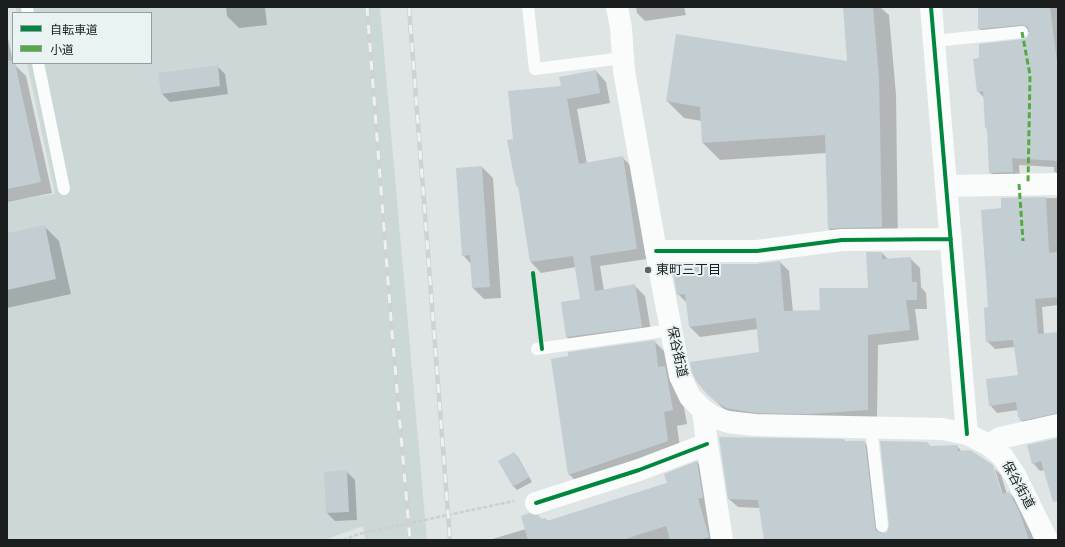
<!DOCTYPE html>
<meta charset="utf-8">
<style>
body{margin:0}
#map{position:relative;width:1065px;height:547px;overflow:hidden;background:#dfe4e4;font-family:"Work Sans","Noto Sans JP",sans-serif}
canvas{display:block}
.frame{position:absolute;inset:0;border:8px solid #1b1e1f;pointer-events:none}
.legend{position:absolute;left:12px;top:12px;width:140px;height:52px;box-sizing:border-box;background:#e9f3f4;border:1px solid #979e9f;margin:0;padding:5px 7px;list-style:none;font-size:12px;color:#1b1e1f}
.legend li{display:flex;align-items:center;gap:8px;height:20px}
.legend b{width:20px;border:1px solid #979e9f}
</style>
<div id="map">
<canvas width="1065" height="547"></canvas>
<div class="frame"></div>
<ul class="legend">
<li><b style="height:5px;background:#00873e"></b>自転車道</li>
<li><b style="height:5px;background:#52aa43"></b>小道</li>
</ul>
</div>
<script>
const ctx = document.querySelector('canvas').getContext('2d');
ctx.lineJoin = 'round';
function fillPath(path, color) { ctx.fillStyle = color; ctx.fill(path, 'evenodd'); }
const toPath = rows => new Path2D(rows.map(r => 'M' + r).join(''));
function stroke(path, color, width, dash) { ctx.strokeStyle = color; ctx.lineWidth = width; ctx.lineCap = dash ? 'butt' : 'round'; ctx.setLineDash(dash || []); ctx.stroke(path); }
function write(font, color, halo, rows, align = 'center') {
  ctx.font = font + ' "Work Sans","Noto Sans JP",sans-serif'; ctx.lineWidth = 4; ctx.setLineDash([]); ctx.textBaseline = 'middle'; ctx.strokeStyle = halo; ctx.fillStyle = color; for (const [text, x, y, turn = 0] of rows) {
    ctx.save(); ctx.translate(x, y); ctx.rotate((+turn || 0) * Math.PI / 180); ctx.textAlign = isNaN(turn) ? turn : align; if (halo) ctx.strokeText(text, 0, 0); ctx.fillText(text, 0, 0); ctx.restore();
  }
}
fillPath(toPath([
 [16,7,380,7,427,540,365,540,363,526,324,540,7,540,7,201,55,194,27,63,151,63,151,13,17,13]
]), '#ccd8d8');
fillPath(toPath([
 [226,7,265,7,267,25,239,28,227,16],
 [636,7,684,7,686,15,645,21,637,13],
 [844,7,880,7,889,15,896,95,898,244,846,246,829,229,826,153,720,160,703,143,702,121,684,118,667,101,848,62],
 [979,7,1058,7,1058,175,1054,171,1054,167,1019,165,1020,180,997,180,990,172,988,130,986,128,984,98,978,91,1027,39,1030,32,987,36,979,28],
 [7,33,13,63,26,76,52,193,7,202],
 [217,66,225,74,228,94,170,102,162,94],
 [596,71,606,82,610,103,577,109,587,164,622,157,633,168,647,259,600,266,604,291,635,286,645,296,652,337,577,348,567,337,581,300,576,267,541,273,531,262,520,189,517,186,514,140,562,87],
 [482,167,493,178,501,298,484,299,473,288,471,264,463,255],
 [1058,198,1058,305,1042,307,1044,334,1058,333,1058,421,1029,428,1021,420,1018,410,997,413,990,405,1019,376,1015,347,995,349,987,341,989,308,1002,209,1002,199],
 [44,226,59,241,71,294,7,308,7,234],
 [882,253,888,259,910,258,920,268,921,287,926,293,927,309,915,309,919,340,878,345,877,419,819,423,726,411,707,393,760,353,758,329,700,337,690,327,687,303,678,294,699,266,757,264,780,262,789,271,793,312,821,311,869,289],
 [654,341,668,355,679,381,687,424,677,426,681,455,583,488,569,474],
 [720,438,844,440,845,442,864,442,873,451,882,535,887,533,931,447,957,446,1002,499,1004,499,995,469,1001,475,1007,494,1009,493,1017,501,1028,522,1033,538,1035,540,765,540,760,508,738,507,729,499],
 [1058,439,1058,502,1052,496,1045,470,1040,471,1033,463],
 [514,453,518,457,532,482,517,490,513,486],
 [697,462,707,473,717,540,489,540,526,529,538,516,542,520,545,519,548,521,668,483],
 [346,471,355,480,357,520,335,521,327,513]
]), '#0003');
fillPath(toPath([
 [843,7,873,7,879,78,882,227,842,228,828,229,825,135,702,143,700,107,666,101,676,34,847,61],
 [978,7,1050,7,1058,70,1058,161,1012,158,1013,172,989,173,987,128,985,128,983,91,977,92,973,59,979,58,979,44,1023,39,1027,38,1029,32,1028,27,1022,25,978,29],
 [13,60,13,63,15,63,41,182,7,189,7,61],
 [218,65,220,86,161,94,158,73],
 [596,70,600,93,567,99,579,164,623,156,637,249,590,256,595,291,635,284,642,327,566,337,561,302,580,299,573,256,530,262,518,186,516,186,507,140,513,139,508,91,561,86,559,77],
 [482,166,490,287,472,288,470,255,462,256,456,168],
 [1046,197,1049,253,1057,252,1058,297,1035,299,1038,334,1057,332,1058,413,1020,421,1019,417,1018,417,1016,402,989,406,986,379,1018,375,1013,340,986,342,984,308,988,307,981,210,1001,208,1001,198],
 [45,225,56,279,7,290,7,233],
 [866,252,882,252,882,259,911,257,912,282,917,282,917,300,906,300,910,330,868,335,868,410,809,414,756,413,726,408,715,401,706,393,696,381,692,372,690,362,759,352,756,318,689,327,685,294,677,295,672,266,692,264,697,264,698,265,712,264,757,264,780,261,784,311,820,310,819,288,868,288],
 [655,340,658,367,665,366,673,410,664,412,668,441,568,475,551,359,568,356,568,352],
 [719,437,844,439,843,441,865,441,875,527,876,531,882,533,887,532,889,525,880,441,927,442,931,446,957,445,958,451,970,450,993,465,1002,494,1009,492,1020,513,1029,540,764,540,758,500,728,499],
 [1058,438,1058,501,1053,502,1041,461,1032,464,1027,445],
 [514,452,529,477,513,487,498,461],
 [697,461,703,498,698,498,709,537,699,540,670,540,666,526,622,540,528,540,521,516,529,513,534,515,539,515,540,519,546,518,547,521,667,483,664,474],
 [347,470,349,512,326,513,324,472]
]), '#c3ced3');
stroke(toPath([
 [343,540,359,534,514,501]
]), '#cdcfcf', 2.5, [4, 2]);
stroke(toPath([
 [27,7,28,13],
 [528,7,535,69,623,58],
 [934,41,1022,32],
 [38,63,64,189],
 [537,349,671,330],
 [871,428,882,526]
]), '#fafbfb', 12);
stroke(toPath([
 [931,7,967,434],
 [946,186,1058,184],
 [656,251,757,251,842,240,951,239],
 [703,410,707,444,722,540],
 [989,445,1000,438,1058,425],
 [536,503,639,470,707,444]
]), '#fafbfb', 22);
stroke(toPath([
 [617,7,621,28,624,71,656,251,680,376,690,397,703,410,714,417,728,422,755,425,943,429,967,434,989,445,1003,457,1015,475,1047,540]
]), '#fafbfb', 22);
const rail = toPath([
 [367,7,391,320,410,540],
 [409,7,450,540]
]);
stroke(rail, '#d0d1d1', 4.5);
stroke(rail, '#e9f3f4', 3, [9]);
stroke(toPath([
 [1022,32,1030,75,1028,184],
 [1019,184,1023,241]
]), '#52aa43', 3, [6, 3]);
stroke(toPath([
 [931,7,967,434],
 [656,251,757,251,842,240,951,239],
 [533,273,542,349],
 [536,503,639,470,707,444]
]), '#00873e', 4);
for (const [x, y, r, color] of [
 [648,270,4,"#606364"]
]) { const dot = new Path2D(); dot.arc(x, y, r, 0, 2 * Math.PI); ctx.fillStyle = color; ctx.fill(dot); stroke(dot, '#e9f3f4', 1.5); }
write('13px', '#1b1e1f', '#e9f3f4', [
 ["東町三丁目",656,270]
], 'left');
write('13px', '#1b1e1f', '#e9f3f4', [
 ["保谷街道",677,352,78],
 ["保谷街道",1018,485,61]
]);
</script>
